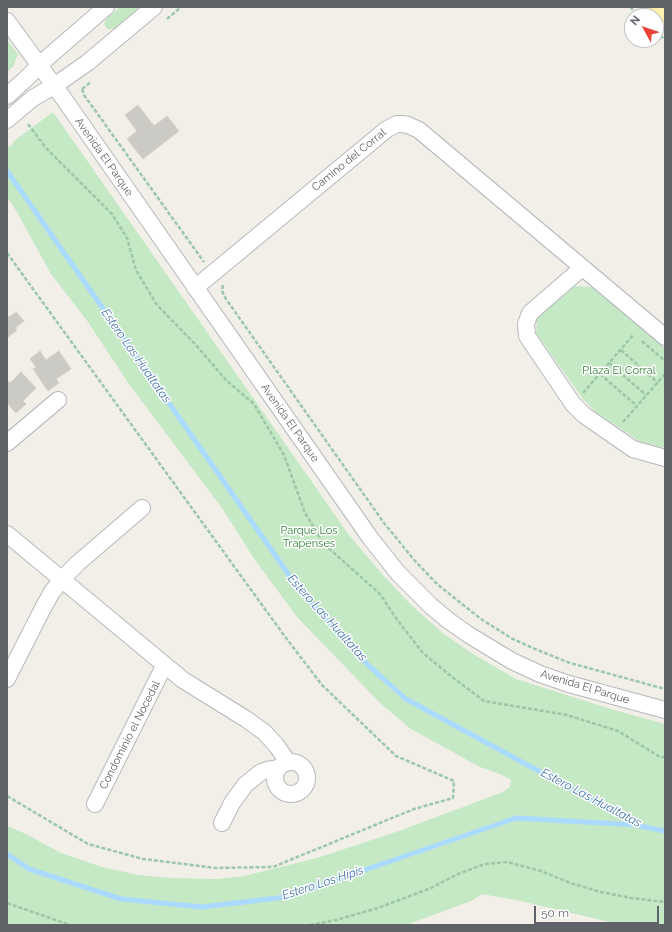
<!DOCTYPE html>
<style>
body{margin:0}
#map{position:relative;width:672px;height:932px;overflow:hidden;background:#f1efe8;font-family:Raleway,sans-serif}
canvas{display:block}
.frame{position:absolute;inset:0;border:8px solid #5f6368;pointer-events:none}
.north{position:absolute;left:624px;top:8px;width:40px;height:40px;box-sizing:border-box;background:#fff;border:1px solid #bfc1c3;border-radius:50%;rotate:310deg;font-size:11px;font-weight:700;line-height:16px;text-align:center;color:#5f6368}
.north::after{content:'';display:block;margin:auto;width:14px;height:18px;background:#ea4335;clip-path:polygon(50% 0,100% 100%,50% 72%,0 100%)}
.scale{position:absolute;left:534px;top:906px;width:125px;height:18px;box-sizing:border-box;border:2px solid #5f6368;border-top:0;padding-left:5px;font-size:12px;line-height:14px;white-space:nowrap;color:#5f6368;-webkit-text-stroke:3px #fff;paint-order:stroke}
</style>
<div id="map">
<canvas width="672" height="932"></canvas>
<div class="frame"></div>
<div class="north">N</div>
<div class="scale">50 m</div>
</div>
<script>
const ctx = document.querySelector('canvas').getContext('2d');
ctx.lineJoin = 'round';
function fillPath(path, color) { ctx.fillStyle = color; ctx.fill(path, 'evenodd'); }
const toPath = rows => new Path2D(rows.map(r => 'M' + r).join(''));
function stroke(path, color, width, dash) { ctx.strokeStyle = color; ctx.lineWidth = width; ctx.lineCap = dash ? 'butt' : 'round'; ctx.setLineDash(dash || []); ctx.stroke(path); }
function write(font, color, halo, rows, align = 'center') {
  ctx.font = font + ' Raleway,sans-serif'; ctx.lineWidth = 3; ctx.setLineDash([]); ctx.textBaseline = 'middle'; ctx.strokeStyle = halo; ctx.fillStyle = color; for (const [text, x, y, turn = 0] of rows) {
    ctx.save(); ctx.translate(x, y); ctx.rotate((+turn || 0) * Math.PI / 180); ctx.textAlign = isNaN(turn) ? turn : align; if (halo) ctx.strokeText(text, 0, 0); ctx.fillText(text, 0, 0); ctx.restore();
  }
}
fillPath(toPath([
 [120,7,141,7,115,28,108,30,104,24,107,18],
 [7,40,18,54,13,67,7,72],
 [53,112,349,535,383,575,411,605,444,634,473,654,516,679,614,710,665,724,665,925,622,925,521,901,482,894,471,901,406,925,7,924,7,826,26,834,61,853,102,867,138,875,171,878,216,879,244,876,317,858,399,831,503,792,510,787,511,780,500,774,480,767,411,729,381,704,297,617,255,560,222,508,129,384,88,322,51,274,17,212,7,197,7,144,10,147,14,141],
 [575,286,592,287,665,348,665,448,641,442,597,413,583,399,536,333,537,318]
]), '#c5e8c5');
stroke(toPath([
 [7,171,298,588,369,666,406,699,640,826,665,831],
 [7,854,29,869,121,899,202,907,286,897,516,818,637,825]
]), '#aadaff', 5);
const building = toPath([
 [138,105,154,126,167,116,179,131,143,159,127,139,137,131,125,115,138,105],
 [16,312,24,321,15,328,17,330,7,338,7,315,9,317,16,312],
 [40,351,46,360,59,351,71,369,56,379,59,383,48,391,33,369,36,367,30,359,40,351],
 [21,372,36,388,23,401,26,404,16,413,7,403,7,380,10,383,21,372]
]);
fillPath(building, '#cccac5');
stroke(building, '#d6d1c6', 1);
const minor = toPath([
 [7,21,64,99,371,539,398,573,431,606,449,621,469,635,512,661,540,674,569,684,665,710],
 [7,96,29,76,39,65,106,7],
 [7,120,33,98,54,86,87,63,154,7],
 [582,268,530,313,526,324,527,336,573,404,584,415,633,449,665,458],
 [195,288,387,129,397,124,402,124,408,125,419,130,665,337],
 [7,443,58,400],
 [7,534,183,680,246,719,264,732,276,745,288,762],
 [7,679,43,608,52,592,62,579,78,563,142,508],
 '275 778a16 16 0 1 1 32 0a16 16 0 1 1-32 0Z',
 [95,804,164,666],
 [222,823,232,803,245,785,261,772,267,770,279,768]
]);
const major = toPath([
 [661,7,665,11]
]);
stroke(minor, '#b5b8bc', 18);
stroke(major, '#f2c960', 22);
stroke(toPath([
 [630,7,640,16],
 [167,19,181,7],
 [656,31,665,40],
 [82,89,84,95,204,262],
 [82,89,91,82],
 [28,124,46,148,112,214,127,238,136,270,157,305,195,344,226,380,254,404,284,455,305,513,324,544,380,594,398,621,423,653,452,677,484,701,567,715,618,731,660,757,665,757],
 [7,253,286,638,322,685,396,756,454,781,453,798,414,809,273,867,216,868,143,859,88,844,7,796],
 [223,285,222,291,226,299,384,523,415,561,437,584,481,619,511,638,535,649,570,663,665,689],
 [642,341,665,361],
 [621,350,658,383],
 [609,363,646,395],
 [600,374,637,406],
 [583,393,634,334],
 [623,422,665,374],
 [7,903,70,925],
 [310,925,336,920,378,908,431,888,458,874,485,864,507,862,541,871,570,883,601,892,631,898,665,902]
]), '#9cc7a9', 2.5, [4, 2]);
stroke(minor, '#fff', 16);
stroke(major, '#fff2af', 20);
write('11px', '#5f6368', '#fff', [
 ["Avenida El Parque",104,157,55],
 ["Camino del Corral",349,160,-39],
 ["Avenida El Parque",290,423,55],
 ["Avenida El Parque",585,687,17],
 ["Condominio el Nocedal",130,735,-63]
]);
write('11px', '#348238', '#fff', [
 ["Plaza El Corral",619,371],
 ["Parque Los",309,531],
 ["Trapenses",309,544]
]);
write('italic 12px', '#4174aa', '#fff', [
 ["Estero Las Hualtatas",136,356,55],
 ["Estero Las Hualtatas",327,618,48],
 ["Estero Las Hualtatas",591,798,28],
 ["Estero Los Hipis",323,883,-18]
]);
</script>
